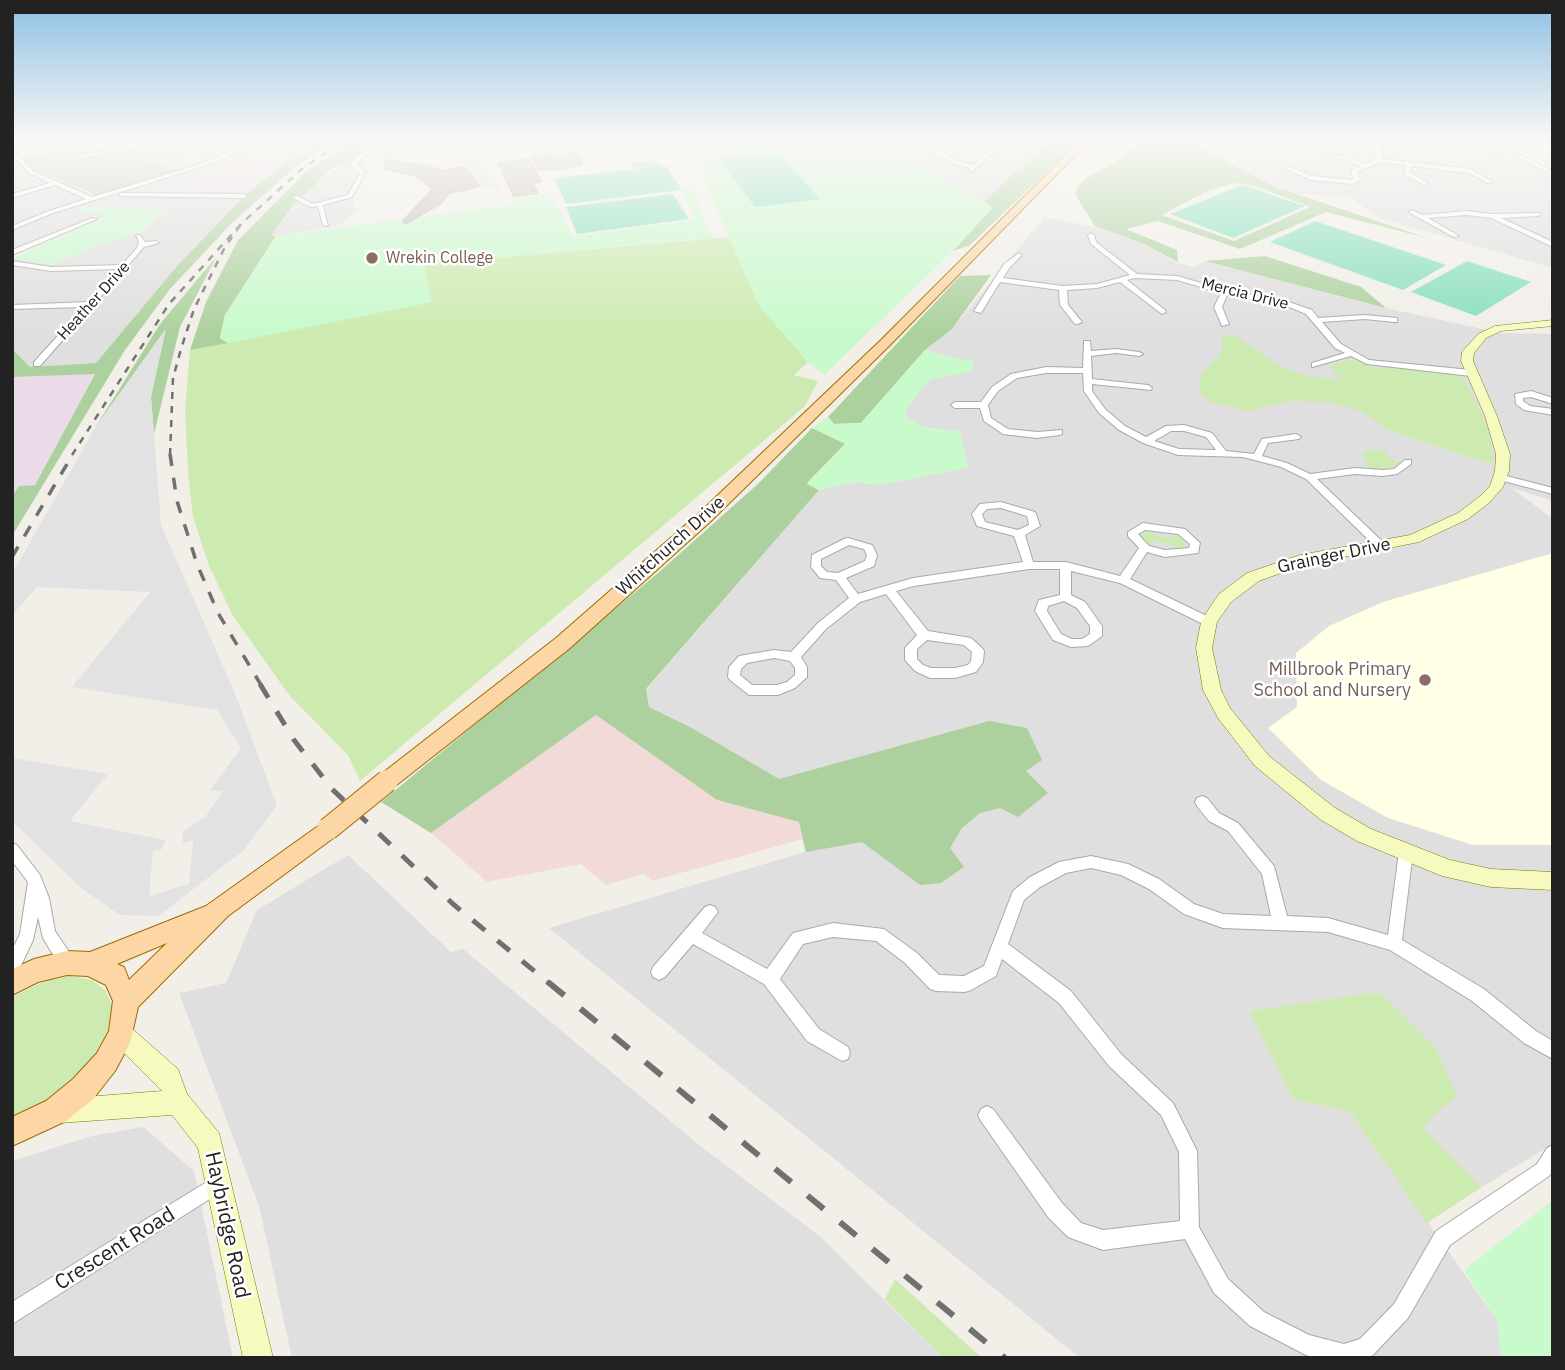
<!DOCTYPE html>
<style>
body{margin:0}
#map{position:relative;width:1565px;height:1370px;overflow:hidden;background:#f2efe9;font-family:"IBM Plex Sans",sans-serif}
canvas{display:block}
.frame{position:absolute;inset:0;border:14px solid #222;pointer-events:none}
</style>
<div id="map">
<canvas width="1565" height="1370"></canvas>
<div class="frame"></div>
</div>
<script>
const ctx = document.querySelector('canvas').getContext('2d');
ctx.lineJoin = 'round';
function fillPath(path, color) { ctx.fillStyle = color; ctx.fill(path, 'evenodd'); }
const toPath = rows => new Path2D(rows.map(r => 'M' + r).join(''));
function stroke(path, color, width, dash) { ctx.strokeStyle = color; ctx.lineWidth = width; ctx.lineCap = dash ? 'butt' : 'round'; ctx.setLineDash(dash || []); ctx.stroke(path); }
function write(font, color, halo, rows, align = 'center') {
  ctx.font = font + ' "IBM Plex Sans",sans-serif'; ctx.lineWidth = 5; ctx.setLineDash([]); ctx.textBaseline = 'middle'; ctx.strokeStyle = halo; ctx.fillStyle = color; for (const [text, x, y, turn = 0] of rows) {
    ctx.save(); ctx.translate(x, y); ctx.rotate((+turn || 0) * Math.PI / 180); ctx.textAlign = isNaN(turn) ? turn : align; if (halo) ctx.strokeText(text, 0, 0); ctx.fillText(text, 0, 0); ctx.restore();
  }
}
fillPath(toPath([
 [36,141,91,141,24,159,89,194,180,171,143,160,214,145,211,141,323,141,285,164,260,162,182,192,248,192,177,266,96,363,30,367,12,349,12,258,53,265,100,244,143,232,164,211,75,208,108,215,12,256,12,147],
 [375,141,388,141,365,159,368,171,353,199,356,211,346,221,333,227,270,237,304,191],
 [874,141,1048,141,984,202],
 [1199,141,1499,141,1476,142,1553,172,1553,268,1379,218,1348,196,1296,194,1266,182],
 [1044,217,1099,228,1142,243,1175,262,1194,267,1205,261,1386,308,1501,333,1553,334,1553,501,1512,488,1553,519,1553,1161,1543,1150,1482,1187,1422,1127,1379,992,1250,1011,1293,1099,1350,1112,1497,1320,1502,1358,1080,1358,549,928,805,852,799,822,690,727,649,707,646,690,819,490,855,482,882,485,960,432,923,427,907,418,906,408,930,379,973,360,960,360,925,350,952,329],
 [348,855,451,952,463,949,698,1144,822,1238,943,1358,292,1358,259,1206,179,993,226,983,257,910],
 [143,1127,194,1171,233,1358,12,1358,12,1161,92,1136]
]), '#e0dfdf');
fillPath(toPath([
 [596,715,717,800,799,822,803,839,652,881,644,874,606,885,581,864,487,882,431,833]
]), '#f2dad9');
fillPath(toPath([
 [260,162,285,164,248,192,179,192],
 [95,373,35,485,19,486,12,496,12,377]
]), '#ebdbe8');
fillPath(toPath([
 [1553,553,1553,845,1473,845,1388,818,1321,780,1268,728,1297,707,1296,653,1329,626,1383,602]
]), '#ffffe5');
fillPath(toPath([
 [91,141,98,141,103,148,140,141,211,141,215,146,144,160,181,171,97,195,48,175,44,176,24,162,24,159]
]), '#c7c7b4');
fillPath(toPath([
 [729,237,759,305,808,362,794,375,818,381,805,406,360,781,348,755,289,695,233,616,209,566,193,517,188,472,185,411,190,350,431,302,423,264],
 [1220,335,1234,335,1276,364,1307,376,1342,380,1329,365,1350,359,1377,368,1414,368,1454,374,1463,378,1474,398,1488,430,1494,460,1487,463,1391,431,1361,411,1328,402,1291,401,1248,411,1210,402,1199,391,1199,377,1220,355,1223,346],
 [1369,450,1386,451,1388,457,1402,463,1381,471,1371,471,1362,454],
 [1149,530,1154,531,1155,536,1173,538,1173,534,1179,536,1186,541,1187,548,1173,550,1173,545,1154,541,1152,546,1147,545,1140,537],
 [71,976,92,980,105,990,112,1005,111,1025,102,1047,86,1070,39,1107,12,1117,12,997,47,980],
 [1379,992,1434,1046,1457,1095,1422,1127,1482,1187,1427,1223,1350,1112,1293,1099,1249,1011],
 [895,1279,982,1358,943,1358,885,1299]
]), '#cdebb0');
fillPath(toPath([
 [323,141,333,141,293,169,232,223,170,289,125,350,12,536,12,496,19,486,35,485,95,374,12,377,12,349,30,367,96,363,177,266,248,192,285,164],
 [350,141,375,141,348,162,330,170,293,205,271,236,276,236,225,315,220,338,228,343,190,350,206,302,238,240,307,171],
 [1048,141,1079,141,970,245,953,251,993,207,984,202],
 [1135,141,1194,143,1273,186,1427,238,1326,212,1240,249,1158,221,1126,229,1177,250,1178,262,1142,243,1095,226,1076,196,1076,188,1085,179,1118,160],
 [1234,183,1255,186,1310,207,1234,241,1162,215,1207,191],
 [217,256,180,327,154,434,151,397,165,330,95,428,160,324],
 [1265,256,1361,287,1386,308,1205,261],
 [991,275,952,329,925,350,861,423,834,424,828,417,960,276],
 [812,428,846,443,807,483,819,490,646,689,649,707,690,727,779,779,989,721,1027,728,1042,760,1026,771,1048,793,1018,817,1000,808,980,813,962,828,950,848,964,867,941,883,920,885,862,842,806,852,799,822,717,800,596,715,431,833,381,802,658,573,759,483]
]), '#add19e');
fillPath(toPath([
 [723,141,874,141,993,207,953,251,824,375,808,362,759,305,691,150],
 [692,189,712,238,424,264,432,302,228,343,220,338,225,315,276,236,511,205,510,199,545,195,561,211,572,236,696,220,682,190],
 [81,206,165,210,143,232,100,244,53,265,12,258,107,216,73,208],
 [925,350,960,360,973,360,973,371,930,379,906,408,907,418,923,427,960,432,969,467,882,485,855,482,819,490,807,484,845,444,812,428,828,417,834,424,861,423],
 [1553,1200,1553,1358,1502,1358,1497,1320,1464,1270]
]), '#c8facc');
fillPath(toPath([
 [779,153,820,199,755,207,720,159],
 [656,160,659,165,665,165,682,190,566,204,554,178,634,169,631,163],
 [1242,185,1305,206,1233,238,1170,214],
 [673,194,689,219,577,234,566,207],
 [1315,221,1446,265,1403,290,1270,242],
 [1467,261,1531,282,1476,316,1411,292]
]), '#88e0be');
fillPath(toPath([
 [394,141,410,142,423,156,373,164,372,154],
 [452,155,474,158,481,163,502,190,486,186,462,193,460,191,480,186,461,164,453,162],
 [166,329,151,397,161,525,234,691,277,806,243,851,158,916,120,915,81,888,12,821,12,758,108,774,70,821,165,840,162,849,153,851,149,896,189,884,193,840,183,843,183,832,206,816,223,791,210,790,241,748,217,710,72,687,150,592,37,587,12,615,12,574,95,428]
]), '#e2e2e2');
const building = toPath([
 [553,153,554,156,576,153,582,164,558,170,538,169,531,156,553,153],
 [529,159,541,182,532,183,538,193,514,196,498,163,529,159],
 [386,160,424,165,444,171,463,167,480,186,449,193,440,204,405,224,403,221,433,189,416,176,385,169,386,160]
]);
fillPath(building, '#c7bfb8');
stroke(building, '#c4b6ab', 2);
const street = toPath([
 [150,141,162,141,69,161,66,159,150,141],
 [195,141,201,141,204,144,199,145,195,141],
 [259,141,267,141,201,167,53,213,12,230,12,226,49,211,86,199,55,185,12,198,12,194,50,183,29,173,12,155,12,149,33,171,92,197,197,165,259,141],
 [376,141,383,141,357,162,358,166,366,172,352,197,323,205,328,226,323,225,318,206,310,207,292,197,297,196,313,204,348,195,360,173,353,168,351,162,376,141],
 [433,141,453,141,519,148,594,141,608,141,626,145,623,147,602,144,519,152,433,141],
 [697,141,707,141,677,150,674,148,697,141],
 [916,141,923,141,956,161,973,165,993,147,994,141,1000,141,998,149,971,172,968,170,970,168,952,163,916,141],
 [1253,141,1260,141,1255,144,1253,141],
 [1366,141,1405,144,1521,143,1523,146,1492,147,1523,156,1550,170,1545,171,1519,158,1487,149,1487,147,1405,148,1381,144,1382,159,1470,169,1493,182,1488,183,1469,173,1412,166,1409,172,1428,183,1426,186,1404,174,1406,165,1380,162,1357,172,1360,180,1353,184,1311,180,1285,168,1290,167,1312,176,1352,180,1354,179,1351,171,1361,166,1324,153,1329,152,1366,164,1376,159,1375,144,1366,141],
 [121,193,244,194,247,196,244,198,119,196,121,193],
 [1412,210,1422,215,1466,211,1492,214,1540,213,1541,214,1538,216,1501,218,1553,242,1553,247,1491,218,1466,215,1428,218,1459,236,1454,237,1410,213,1409,212,1412,210],
 [92,218,97,219,12,255,12,250,92,218],
 [1091,233,1094,235,1096,242,1137,274,1177,276,1226,290,1289,302,1312,310,1318,318,1365,315,1397,318,1397,322,1394,322,1365,319,1322,322,1341,344,1369,360,1471,370,1475,373,1471,376,1367,364,1351,356,1312,367,1312,363,1345,353,1335,348,1306,314,1287,306,1227,295,1222,307,1229,324,1222,326,1214,307,1221,293,1177,280,1135,278,1127,280,1165,310,1166,312,1162,314,1120,282,1097,288,1067,290,1068,305,1082,322,1078,324,1075,324,1060,305,1059,290,1000,282,981,313,974,311,1004,264,1019,253,1022,255,1010,267,1003,278,1063,286,1097,284,1130,275,1091,244,1088,235,1091,233],
 [136,235,140,235,145,242,156,241,159,243,144,247,40,366,34,366,34,362,84,307,12,309,12,305,89,302,118,269,51,271,12,265,12,261,51,267,122,265,137,248,139,242,136,235],
 [1084,341,1090,341,1091,351,1116,349,1139,352,1143,354,1139,356,1116,353,1091,356,1092,379,1148,385,1152,388,1151,390,1092,384,1092,391,1105,409,1125,426,1146,437,1166,426,1184,425,1212,433,1226,451,1254,454,1262,439,1296,434,1301,437,1299,439,1268,443,1262,456,1287,463,1310,474,1355,468,1383,470,1394,469,1405,460,1411,460,1411,464,1397,474,1383,476,1355,474,1317,479,1386,545,1387,547,1386,549,1378,549,1306,479,1281,467,1243,457,1178,455,1143,443,1119,430,1099,413,1084,391,1083,373,1046,373,1017,378,998,391,988,405,991,418,1008,429,1037,432,1062,430,1062,434,1059,435,1037,438,1003,434,984,421,980,408,955,408,951,405,955,402,981,402,992,387,1011,374,1046,367,1083,368,1084,341],
 [1171,431,1184,431,1206,437,1216,450,1179,449,1154,441,1171,431],
 [1531,391,1553,398,1553,404,1531,397,1523,398,1523,401,1530,406,1553,409,1553,415,1524,410,1516,404,1515,394,1531,391],
 [1499,474,1553,488,1553,494,1496,479,1494,477,1499,474],
 [1001,502,1035,512,1036,514,1040,526,1025,535,1033,562,1066,562,1120,576,1139,548,1128,536,1128,532,1143,523,1185,529,1200,543,1198,553,1165,557,1147,552,1130,579,1213,619,1215,622,1213,625,1205,625,1120,583,1071,571,1071,595,1085,602,1102,626,1102,636,1088,646,1071,647,1053,640,1035,611,1039,600,1060,595,1060,569,1029,569,914,586,896,591,928,631,971,638,982,648,984,651,983,662,976,672,955,678,930,678,915,671,905,660,905,648,917,635,886,594,860,602,826,629,801,657,807,667,807,677,795,688,778,695,749,695,730,680,728,677,729,667,739,656,774,650,791,652,818,623,849,598,836,580,820,578,811,567,812,555,844,539,848,538,872,545,877,555,874,566,846,578,858,594,913,578,1023,562,1014,536,977,526,972,514,980,504,1001,502],
 [1001,508,1027,516,1029,525,1018,530,985,522,982,514,987,509,1001,508],
 [1145,530,1178,534,1190,544,1189,548,1165,550,1149,546,1138,534,1145,530],
 [849,545,864,549,867,555,865,561,838,573,827,572,821,566,821,559,849,545],
 [1064,601,1077,608,1090,626,1090,634,1082,639,1072,639,1061,634,1047,611,1048,606,1064,601],
 [927,640,964,645,972,652,971,661,968,665,955,668,931,668,923,665,917,659,917,649,927,640],
 [774,658,790,661,795,668,795,675,787,682,777,685,752,685,740,675,741,669,747,663,774,658],
 [1202,796,1207,798,1219,813,1238,823,1274,866,1287,916,1328,918,1388,935,1399,852,1401,848,1406,846,1411,848,1413,852,1402,940,1484,989,1536,1031,1553,1041,1553,1059,1524,1043,1472,1001,1390,950,1328,932,1223,928,1184,914,1149,889,1121,875,1091,868,1066,873,1040,887,1024,900,1008,944,1071,991,1121,1054,1173,1103,1197,1151,1199,1227,1228,1279,1264,1312,1309,1335,1344,1344,1360,1339,1394,1304,1436,1231,1537,1164,1547,1148,1553,1145,1553,1171,1549,1176,1450,1245,1408,1318,1373,1355,1367,1358,1317,1358,1306,1355,1250,1326,1214,1293,1185,1239,1103,1250,1068,1237,1048,1217,981,1121,978,1115,981,1109,987,1106,993,1109,1062,1203,1081,1223,1103,1230,1180,1221,1179,1152,1161,1115,1109,1066,1059,1003,1002,959,996,976,971,990,965,992,936,991,930,989,905,963,876,941,833,937,803,944,780,979,819,1029,848,1047,850,1053,848,1059,842,1061,807,1041,764,984,693,944,665,977,659,980,653,977,651,972,653,967,705,907,710,905,715,907,718,912,702,933,767,969,793,933,833,923,884,929,917,953,939,975,964,976,984,966,1013,891,1030,877,1059,862,1091,856,1128,864,1159,879,1194,904,1223,914,1271,916,1262,874,1228,831,1209,821,1197,806,1195,802,1197,798,1202,796],
 [12,843,17,845,40,875,49,898,55,931,73,958,75,963,73,968,67,971,61,968,43,938,38,917,33,940,18,972,12,974,12,950,20,934,28,882,12,861,12,843],
 [218,1175,224,1178,227,1184,224,1190,12,1324,12,1302,218,1175]
]);
const secondary = toPath([
 [20,141,33,141,12,148,12,143,20,141],
 [1514,141,1523,141,1553,161,1553,167,1514,141],
 [1553,320,1553,326,1501,331,1486,338,1474,353,1473,361,1497,416,1510,454,1509,471,1503,487,1489,503,1468,519,1419,542,1303,565,1259,581,1231,602,1217,622,1212,648,1221,690,1230,708,1269,756,1335,808,1371,829,1450,860,1491,869,1553,872,1553,890,1491,887,1442,876,1357,841,1321,820,1255,766,1218,718,1203,690,1196,648,1201,622,1210,607,1219,594,1247,573,1300,555,1410,535,1458,513,1479,497,1490,486,1495,471,1496,454,1485,416,1461,361,1462,352,1478,334,1495,326,1553,320],
 [121,1022,129,1026,178,1069,187,1094,219,1133,273,1358,243,1358,198,1148,172,1115,59,1123,50,1120,47,1111,50,1102,59,1099,162,1091,113,1042,109,1034,113,1026,121,1022]
]);
const primary = toPath([
 [1080,141,1089,141,889,346,710,522,570,648,394,787,387,790,380,787,376,781,380,775,556,638,698,514,881,340,1080,141],
 [328,819,336,822,339,829,336,836,228,916,138,1007,130,1043,115,1071,93,1099,66,1121,12,1146,12,1117,46,1101,73,1079,97,1053,109,1031,113,1001,106,985,88,976,67,975,38,982,12,995,12,969,34,959,67,951,90,952,206,906,328,819],
 [167,943,129,980,124,967,117,964,167,943]
]);
stroke(street, '#a9a9a9', 2);
stroke(secondary, '#707d05', 1);
stroke(primary, '#a06b00', 2);
fillPath(street, '#fff');
fillPath(secondary, '#f7fabf');
fillPath(primary, '#fcd6a4');
stroke(toPath([
 [72,455,169,304,242,223,302,169,343,141],
 [170,455,173,378,181,349,194,309,225,247,242,223]
]), '#707070', 2.5, [7, 7]);
stroke(toPath([
 [170,454,177,501,197,564,218,613,261,685],
 [12,557,73,454]
]), '#707070', 3.5, [12, 12]);
stroke(toPath([
 [260,684,294,740,332,789,453,904,550,984]
]), '#707070', 5, [16, 16]);
stroke(toPath([
 [548,982,1005,1358]
]), '#707070', 6, [21, 21]);
const primaryBridge = toPath([
 [328,829,387,781]
]);
stroke(primaryBridge, '#a06b00', 24, []);
stroke(primaryBridge, '#fcd6a4', 22);
const sky = ctx.createLinearGradient(0, 0, 0, 333);
sky.addColorStop(0, '#8fc0e4');
sky.addColorStop(0.42, '#f9f8f5');
sky.addColorStop(1, '#f9f8f500');
ctx.fillStyle = sky;
ctx.fillRect(0, 0, 1565, 333);
for (const [x, y, r, color] of [
 [372,258,7,"#8d6e63"],
 [1425,680,7,"#8d6e63"]
]) { const dot = new Path2D(); dot.arc(x, y, r, 0, 2 * Math.PI); ctx.fillStyle = color; ctx.fill(dot); stroke(dot, '#fff', 2.5); }
write('16px', '#785e54', '#fff', [
 ["Wrekin College",386,258]
], 'left');
write('16px', '#222', '#fff', [
 ["Mercia Drive",1245,294,14],
 ["Heather Drive",94,301,-48]
]);
write('18px', '#222', '#fff', [
 ["Whitchurch Drive",671,546,-42],
 ["Grainger Drive",1334,556,-12]
]);
write('18px', '#785e54', '#fff', [
 ["Millbrook Primary",1411,670],
 ["School and Nursery",1411,691]
], 'right');
write('21px', '#222', '#fff', [
 ["Haybridge Road",227,1225,78],
 ["Crescent Road",115,1249,-32]
]);
</script>
